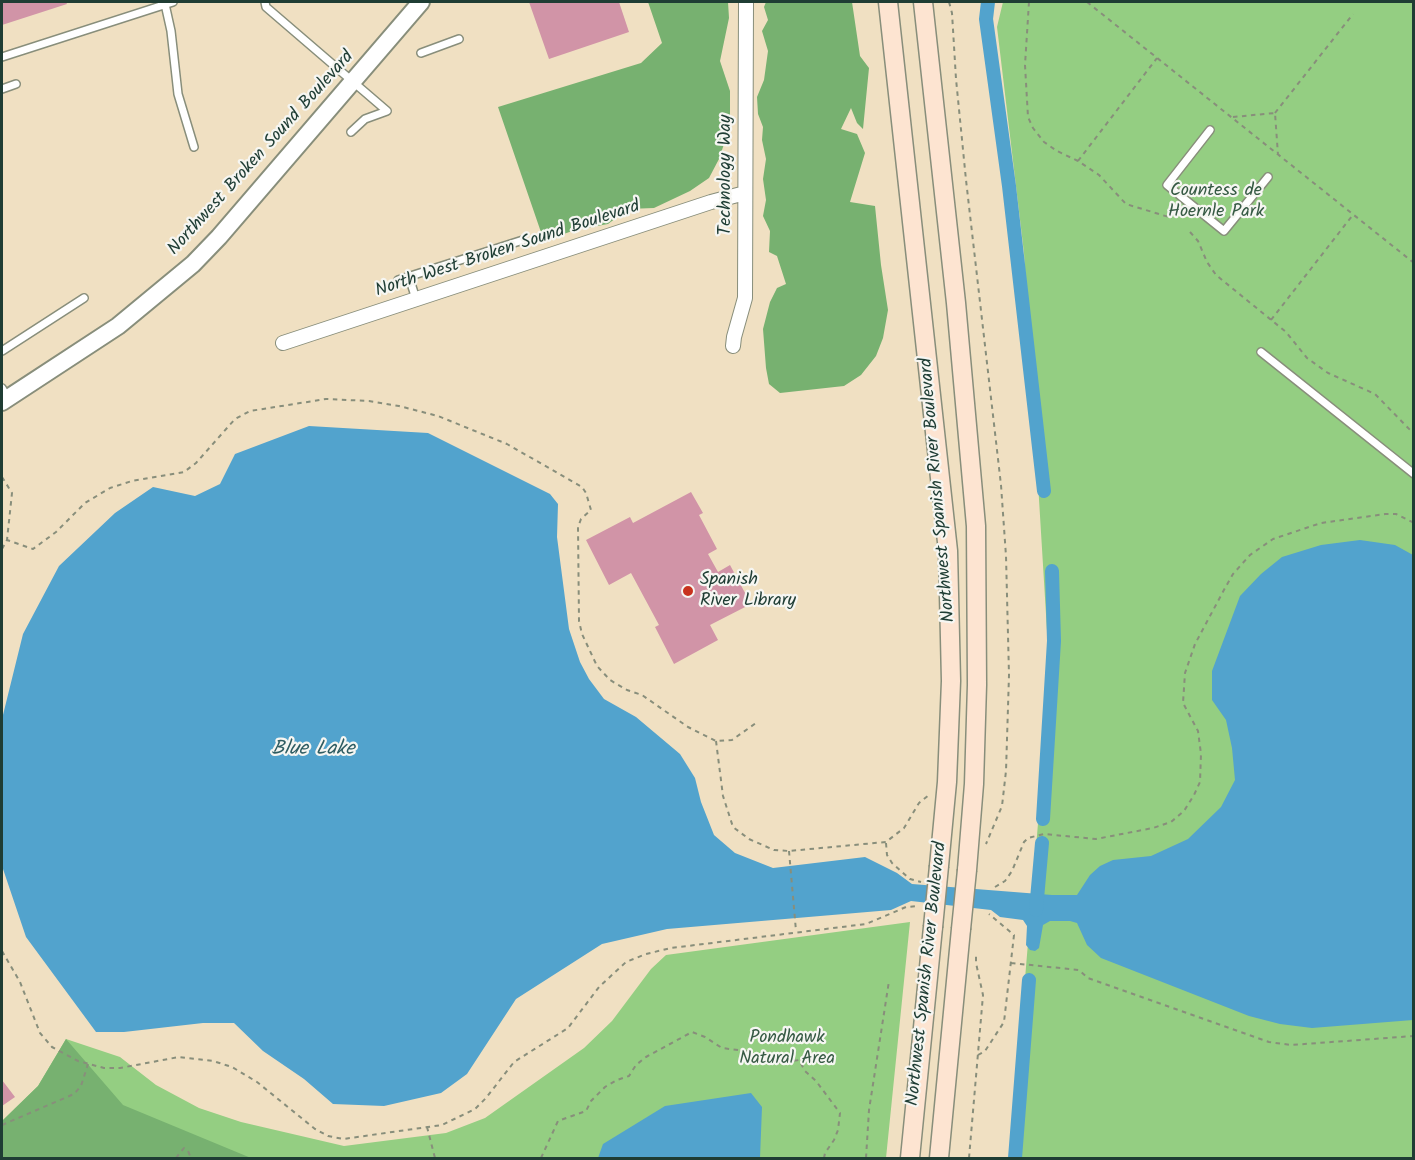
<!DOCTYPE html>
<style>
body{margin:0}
#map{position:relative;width:1415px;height:1160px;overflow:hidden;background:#f0e0c2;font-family:Kalam,sans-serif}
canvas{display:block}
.frame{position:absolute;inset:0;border:3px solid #1f3d34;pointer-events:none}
</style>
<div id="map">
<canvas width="1415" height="1160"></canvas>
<div class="frame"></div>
</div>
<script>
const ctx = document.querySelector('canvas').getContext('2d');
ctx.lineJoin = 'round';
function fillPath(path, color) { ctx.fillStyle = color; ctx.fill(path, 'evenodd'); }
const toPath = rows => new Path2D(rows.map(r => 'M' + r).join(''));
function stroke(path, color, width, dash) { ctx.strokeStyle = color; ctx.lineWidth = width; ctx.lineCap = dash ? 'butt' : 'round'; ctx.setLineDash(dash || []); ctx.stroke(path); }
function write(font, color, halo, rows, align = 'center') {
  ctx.font = font + ' Kalam,sans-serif'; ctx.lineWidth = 4.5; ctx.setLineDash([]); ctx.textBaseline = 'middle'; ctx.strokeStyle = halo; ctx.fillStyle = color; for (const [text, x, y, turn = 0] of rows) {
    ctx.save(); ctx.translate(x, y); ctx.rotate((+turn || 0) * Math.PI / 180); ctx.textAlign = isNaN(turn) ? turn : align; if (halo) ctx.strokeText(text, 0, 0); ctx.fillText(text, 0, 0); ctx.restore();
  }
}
fillPath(toPath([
 [1003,2,1413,2,1413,1158,1010,1158,1050,680,1024,253,997,27],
 [910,922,886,1158,2,1158,2,1121,38,1086,66,1039,120,1057,156,1085,199,1108,241,1122,344,1146,446,1133,485,1118,584,1048,612,1021,651,969,666,955]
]), '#94ce82');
fillPath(toPath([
 [648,2,728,2,729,18,720,61,730,91,730,126,719,159,709,178,690,191,654,208,628,209,608,224,575,230,544,241,498,107,641,63,662,43],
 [766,2,852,2,860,56,869,68,863,129,857,123,851,108,841,129,857,134,865,153,850,202,875,206,881,265,888,310,883,338,876,356,861,375,844,386,780,393,769,384,766,368,763,329,770,302,777,288,786,284,777,256,769,252,770,231,763,216,766,200,763,179,766,159,762,140,763,127,758,114,757,97,764,80,768,51,762,31,768,20,764,7],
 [66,1039,123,1105,251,1158,2,1158,2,1121,38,1086]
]), '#77b170');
fillPath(toPath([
 [309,426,428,433,550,494,558,504,557,537,569,629,580,662,589,679,604,699,636,717,680,754,695,778,701,802,714,835,735,853,773,868,865,857,897,873,912,884,1052,895,1077,895,1090,875,1100,866,1113,860,1151,856,1188,839,1221,807,1235,780,1232,748,1226,720,1212,700,1212,671,1240,596,1261,574,1282,557,1321,545,1360,540,1395,545,1413,555,1413,1020,1312,1028,1280,1024,1249,1016,1101,958,1087,945,1077,923,1070,921,1050,921,1043,925,1039,948,1035,951,1030,950,1026,945,1027,926,1023,920,1000,917,991,910,911,901,891,910,667,929,602,944,516,999,467,1074,441,1093,384,1106,333,1104,304,1079,263,1051,234,1023,203,1023,124,1032,96,1032,26,937,2,866,2,719,23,634,59,566,115,513,153,487,195,496,220,484,235,454],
 [751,1093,762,1107,760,1158,598,1158,603,1144,665,1106]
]), '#52a3cd');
stroke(toPath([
 [988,2,986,19,1009,186,1044,491],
 [1043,819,1054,641,1052,571],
 [1036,910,1042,843],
 [1015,1158,1029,980]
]), '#52a3cd', 14);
fillPath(toPath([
 [2,2,66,2,67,4,2,25],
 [529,2,619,2,629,32,549,59],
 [691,492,703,513,699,515,717,549,708,554,718,572,730,565,751,604,710,625,718,640,674,664,655,627,659,625,631,573,609,585,586,540,630,517,633,523],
 [2,1080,15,1097,2,1106]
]), '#d194a7');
const service = toPath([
 [265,2,266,7,387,111,365,119,351,132],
 [165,4,171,31,178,94,194,147],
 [421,53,459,39],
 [2,57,173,2],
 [2,89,16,84],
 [1210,130,1167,185,1224,231,1268,177],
 [409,277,416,299],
 [398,280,523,240],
 [2,351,84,298],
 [1261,352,1414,474],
 [2,388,8,398]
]);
const minor = toPath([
 [283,343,711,202,745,193],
 [733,346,734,337,745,298,746,2]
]);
const tertiary = toPath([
 [2,402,118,326,193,264,219,237,421,2]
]);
const secondary = toPath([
 [888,2,948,551,951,681,947,782,939,866],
 [923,2,956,303,976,526,977,685,974,784,967,870],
 [910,1158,933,927],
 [939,1158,961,929]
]);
stroke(service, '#888e7b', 10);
stroke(minor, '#888e7b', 16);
stroke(tertiary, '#888e7b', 20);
stroke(secondary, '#888e7b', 21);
stroke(toPath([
 [949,2,952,13,956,79,966,180,1001,485,1006,556,1009,675,1006,771,1002,806,986,844],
 [1029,2,1025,65,1028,117,1033,128,1044,142,1057,151,1078,161,1099,175,1126,204,1172,218],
 [1087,2,1414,263],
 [1275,113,1353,14],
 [1233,117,1275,113,1278,155],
 [1078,161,1157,58],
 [1190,232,1198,241,1207,262,1216,275,1286,332,1307,358,1328,373,1375,394,1414,434],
 [1271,320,1352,216],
 [2,477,12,493,7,540],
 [2,549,7,540,33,549,56,532,85,503,110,488,132,481,184,472,196,463,235,419,250,411,326,399,369,401,399,406,438,416,507,444,582,487,586,493,591,510,581,519,578,527,579,621,582,634,597,666,610,680,627,690,642,695,688,727,716,741,732,740,756,723],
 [716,741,723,796,733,827,749,839,774,850,789,851,886,842,904,828,919,803,929,795],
 [886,843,887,855,892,863,910,879,921,882],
 [789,851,796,931],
 [995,887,1005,881,1012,871,1024,842,1028,838,1044,834,1096,839,1153,828,1171,822,1184,811,1194,795,1200,782,1201,754,1198,731,1183,703,1185,673,1195,644,1225,588,1233,574,1250,555,1273,539,1321,523,1385,514,1396,514,1414,523],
 [2,951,20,982,40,1033,52,1047,78,1061,104,1068,120,1068,179,1057,213,1061,232,1067,257,1082,315,1129,328,1136,343,1139,442,1125,475,1109,486,1098,514,1062,568,1028,599,987,626,962,646,954,671,948,866,924,906,907,919,906],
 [1011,963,1079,970,1088,978,1269,1042,1291,1045,1414,1036],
 [978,1055,985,1051,1004,1022,1014,935,989,914],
 [2,1125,74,1094,81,1086,88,1064],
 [427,1127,435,1158],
 [176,1158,184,1148,188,1151,191,1158],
 [541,1158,558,1121,586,1111,591,1101,605,1087,617,1080,629,1076,636,1065,646,1057,692,1032,705,1037,722,1048,746,1051,761,1059,781,1063,799,1060,805,1071,816,1081,840,1113,838,1130,834,1140,825,1153,824,1158],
 [866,1158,869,1110,889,981],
 [969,1158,983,995,976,963,976,954]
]), '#888e7b', 2, [4.5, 4.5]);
stroke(service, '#fff', 7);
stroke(minor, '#fff', 14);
stroke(tertiary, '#fff', 16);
stroke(secondary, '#fde4d1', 18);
const secondaryBridge = toPath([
 [933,927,939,866],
 [961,929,967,870]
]);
stroke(secondaryBridge, '#888e7b', 21, []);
stroke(secondaryBridge, '#fde4d1', 18);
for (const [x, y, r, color] of [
 [688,591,6,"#c8321e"]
]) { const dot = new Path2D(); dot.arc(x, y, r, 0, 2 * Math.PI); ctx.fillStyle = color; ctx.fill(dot); stroke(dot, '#f6f6f2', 2); }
write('18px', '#1f3d34', '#f6f6f2', [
 ["Northwest Broken Sound Boulevard",262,154,-48],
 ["Technology Way",727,175,-90],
 ["North West Broken Sound Boulevard",508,250,-18],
 ["Northwest Spanish River Boulevard",939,490,-95],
 ["Northwest Spanish River Boulevard",928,974,-84]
]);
write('18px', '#365a44', '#f6f6f2', [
 ["Countess de",1216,192],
 ["Hoernle Park",1216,213],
 ["Pondhawk",787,1039],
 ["Natural Area",787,1060]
]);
write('18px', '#1f3d34', '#f6f6f2', [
 ["Spanish",700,581],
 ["River Library",700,602]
], 'left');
write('italic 20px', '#2e5c62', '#f6f6f2', [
 ["Blue Lake",313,751]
]);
</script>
